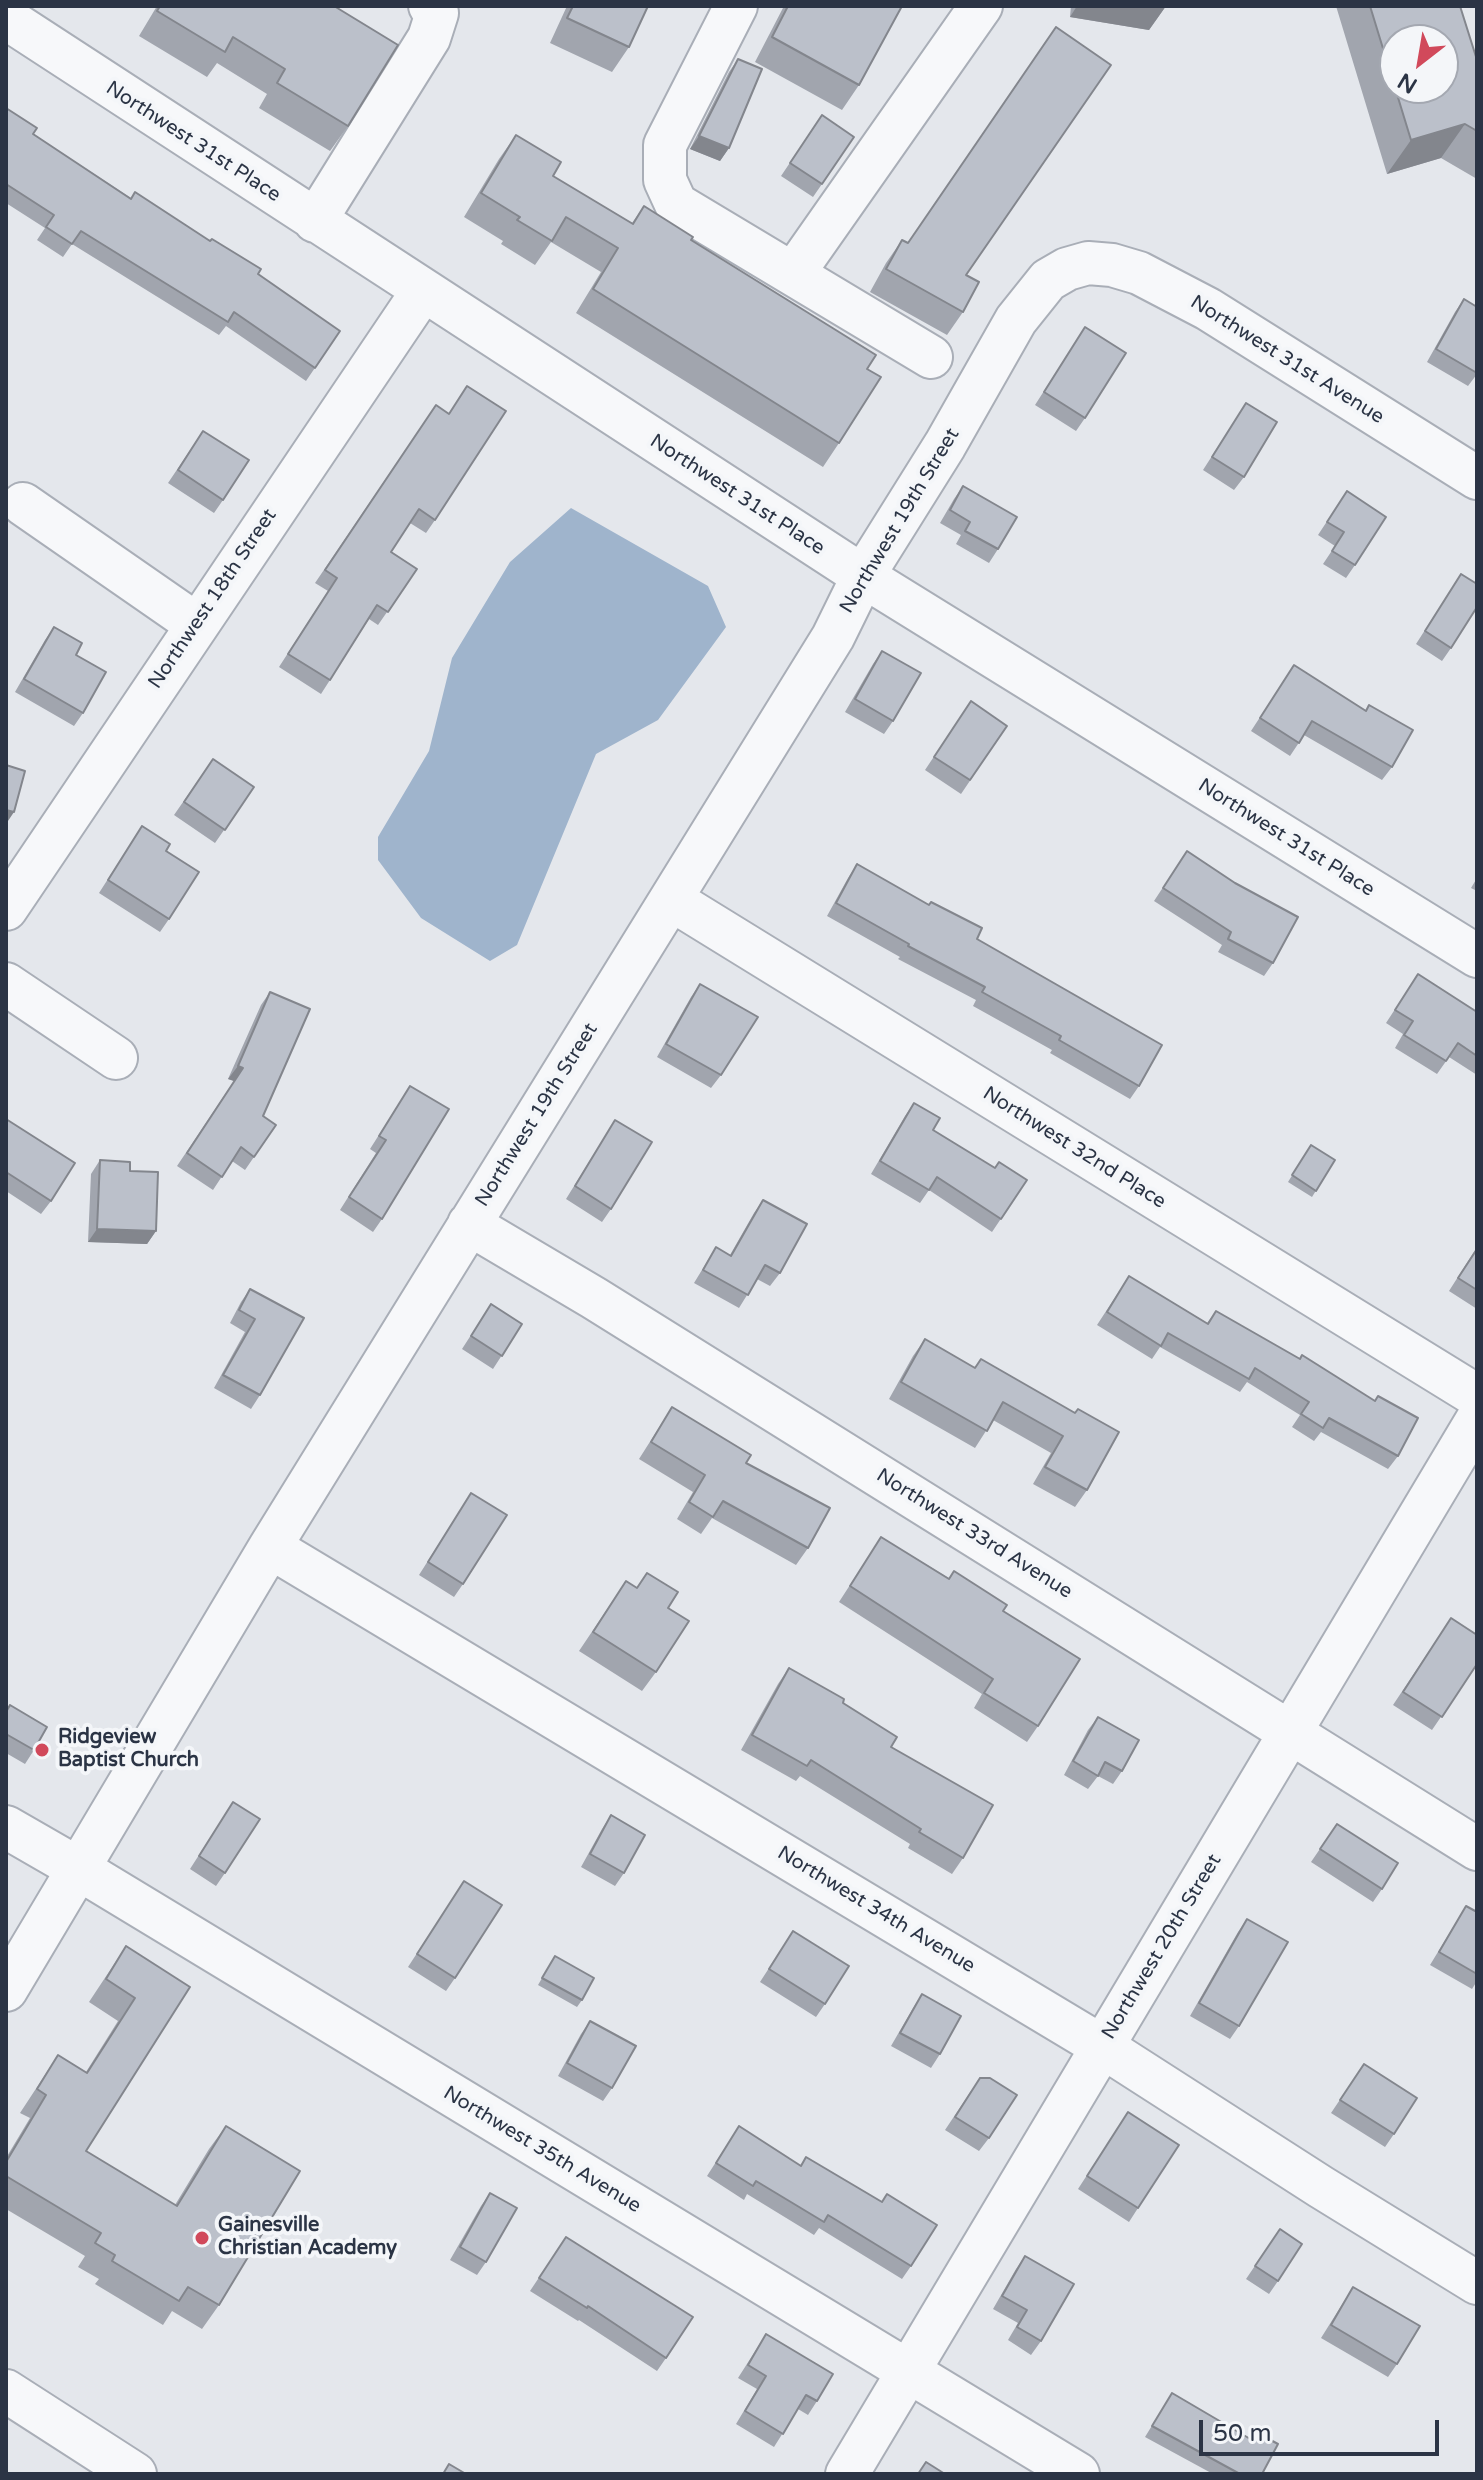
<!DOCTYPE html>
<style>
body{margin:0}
#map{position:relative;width:1483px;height:2480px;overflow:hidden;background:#e4e7ec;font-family:"Varela Round",sans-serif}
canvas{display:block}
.frame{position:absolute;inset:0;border:8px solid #2b3445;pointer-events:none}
.north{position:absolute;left:1379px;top:24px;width:80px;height:80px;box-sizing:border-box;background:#f4f6f9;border:2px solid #a4a8b1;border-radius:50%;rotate:211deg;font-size:22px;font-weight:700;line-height:32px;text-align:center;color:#2b3445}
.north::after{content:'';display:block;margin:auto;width:28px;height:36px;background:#d1495b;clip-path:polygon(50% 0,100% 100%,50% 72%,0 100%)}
.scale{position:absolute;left:1199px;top:2420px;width:240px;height:36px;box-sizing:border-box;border:4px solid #2b3445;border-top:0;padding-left:10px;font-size:24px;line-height:28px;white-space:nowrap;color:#2b3445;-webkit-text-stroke:6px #f4f6f9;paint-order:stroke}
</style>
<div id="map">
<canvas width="1483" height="2480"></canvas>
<div class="frame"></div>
<div class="north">N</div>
<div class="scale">50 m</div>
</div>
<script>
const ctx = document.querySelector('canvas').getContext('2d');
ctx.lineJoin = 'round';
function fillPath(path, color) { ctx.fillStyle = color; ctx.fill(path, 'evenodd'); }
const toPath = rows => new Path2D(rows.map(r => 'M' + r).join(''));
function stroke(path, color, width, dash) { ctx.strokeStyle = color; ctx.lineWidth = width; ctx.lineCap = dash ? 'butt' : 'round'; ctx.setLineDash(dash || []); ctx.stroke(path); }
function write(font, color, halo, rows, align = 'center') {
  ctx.font = font + ' "Varela Round",sans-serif'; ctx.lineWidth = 8; ctx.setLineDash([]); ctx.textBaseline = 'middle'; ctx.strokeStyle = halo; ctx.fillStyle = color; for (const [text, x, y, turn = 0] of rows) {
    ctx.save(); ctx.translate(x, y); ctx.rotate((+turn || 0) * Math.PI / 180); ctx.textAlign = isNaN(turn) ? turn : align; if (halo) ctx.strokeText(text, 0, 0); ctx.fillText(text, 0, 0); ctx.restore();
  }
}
fillPath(toPath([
 [571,508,708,586,726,627,658,720,596,754,517,945,490,961,421,918,378,860,378,837,429,751,452,658,510,562]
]), '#9fb4cc');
const minor = toPath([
 [736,6,665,145,665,180,676,204,931,357],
 [6,18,863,576,1477,956],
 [315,221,429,38,437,13,430,6],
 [793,274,981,6],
 [23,504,196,624],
 [672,900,1477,1396],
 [6,909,422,292],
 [6,984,116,1058],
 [469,1224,594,1298,1477,1849],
 [270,1547,1103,2047,1321,2187,1477,2283],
 [6,1827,79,1869,1078,2474],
 [6,1990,270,1547,833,637,863,576,945,445,1016,320,1048,280,1067,269,1088,263,1112,265,1139,273,1208,309,1477,478],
 [6,2391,135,2474],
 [847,2474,1477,1420]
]);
stroke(minor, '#a9aeb7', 46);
stroke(minor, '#f7f8fa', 42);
fillPath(toPath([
 [157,6,334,6,348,126,330,151,259,108,267,94,217,63,207,77,139,36],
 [567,6,648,6,629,47,612,72,550,43],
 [784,6,902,6,859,85,842,110,755,62],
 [1071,6,1166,6,1149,30,1070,17],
 [1336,6,1460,6,1477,60,1477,179,1441,158,1387,174],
 [738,59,729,148,720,161,690,149,729,72],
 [6,108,33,134,131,198,258,274,340,331,306,381,226,326,219,335,72,244,63,257,37,240,45,228,6,203],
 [822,115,822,184,813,197,781,176],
 [516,135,553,176,632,223,644,206,867,369,839,443,823,467,576,313,601,272,551,242,535,265,501,244,503,241,464,217,499,159],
 [902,240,966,275,963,312,947,335,870,292,886,263],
 [1464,299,1477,307,1477,374,1468,386,1427,362,1455,312],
 [1085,327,1085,418,1076,431,1035,405],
 [467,386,435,520,426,533,410,523,391,552,417,569,378,625,369,619,321,694,279,667,328,591,315,583,436,405,449,414],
 [1246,403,1244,477,1234,490,1203,470],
 [203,431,223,500,214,513,168,483],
 [963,486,998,549,989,563,956,544,961,535,940,523,954,499],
 [1347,491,1355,565,1346,578,1323,564,1335,546,1318,535],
 [1461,574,1451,648,1442,661,1416,644],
 [54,627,76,655,83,713,74,726,15,692,45,640],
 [882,651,893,721,884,734,845,712,873,664],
 [1294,665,1365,710,1392,767,1382,780,1304,735,1290,756,1251,731],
 [971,701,1007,726,961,794,925,770],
 [213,759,254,787,215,843,174,815],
 [142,826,166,851,169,919,160,932,99,893],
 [1187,851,1273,963,1264,976,1218,952,1222,945,1154,901],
 [857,864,977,939,1139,1086,1130,1099,1050,1053,1052,1050,973,1006,976,1000,898,959,900,957,827,916,848,878],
 [1477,878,1477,891,1471,888],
 [1418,974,1477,1012,1477,1075,1449,1057,1437,1074,1395,1048,1403,1034,1386,1023],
 [700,984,721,1075,711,1088,657,1057,691,997],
 [270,992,263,1116,276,1125,245,1170,232,1161,213,1190,177,1166,234,1081,228,1079,261,1005],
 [410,1086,382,1219,373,1232,340,1210,376,1153,370,1149],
 [914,1103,933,1130,995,1168,1027,1180,992,1232,929,1190,920,1203,871,1174,905,1116],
 [6,1119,51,1201,41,1214,6,1191],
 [615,1120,611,1209,602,1222,566,1199],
 [1311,1145,1335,1160,1312,1197,1288,1182],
 [100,1160,130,1171,156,1231,147,1244,88,1242,91,1174],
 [763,1200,780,1273,770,1286,757,1279,739,1308,694,1283,716,1247,730,1255,754,1213],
 [1477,1247,1477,1309,1449,1291],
 [1129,1276,1207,1323,1216,1311,1398,1456,1388,1469,1321,1432,1314,1441,1292,1427,1300,1415,1247,1382,1240,1392,1160,1347,1152,1359,1097,1325],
 [250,1289,304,1318,260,1395,251,1409,214,1388,245,1332,230,1323,241,1302],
 [491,1304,522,1324,493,1369,462,1349],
 [925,1339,975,1368,981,1359,1075,1413,1087,1490,1075,1507,1033,1484,1051,1453,993,1420,975,1448,889,1399,913,1356],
 [672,1407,746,1463,808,1548,796,1565,712,1518,701,1534,677,1519,693,1492,639,1459],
 [471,1493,463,1584,454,1597,419,1575],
 [881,1537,1003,1611,1038,1726,1027,1742,974,1708,982,1694,839,1602],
 [647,1573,668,1608,656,1672,642,1691,579,1651,626,1581,637,1588],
 [1451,1618,1477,1664,1432,1730,1393,1705],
 [789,1668,843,1703,891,1747,963,1858,952,1874,908,1848,910,1844,800,1776,796,1781,741,1750,778,1684],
 [6,1711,34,1750,25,1764,6,1753],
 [1098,1717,1122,1771,1113,1784,1098,1776,1088,1789,1064,1775,1088,1730],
 [233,1802,225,1873,216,1886,190,1869],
 [611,1815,624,1873,615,1886,581,1867,602,1829],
 [1337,1824,1382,1889,1373,1902,1311,1862],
 [464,1881,455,1978,446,1991,408,1967],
 [1466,1906,1477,1912,1477,1981,1472,1989,1430,1965],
 [1247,1919,1239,2026,1230,2039,1190,2016,1238,1932],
 [793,1931,825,2004,816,2017,760,1982],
 [126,1946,190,1987,86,2151,175,2205,209,2149,226,2126,219,2305,202,2329,172,2311,163,2325,95,2284,99,2279,78,2267,85,2256,6,2209,6,2158,30,2118,20,2113,58,2055,86,2072,118,2021,89,2002],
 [555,1956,582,2000,577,2007,538,1985],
 [922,1994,940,2054,931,2068,891,2046,913,2008],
 [590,2021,612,2088,603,2101,558,2076,581,2034],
 [1364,2064,1394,2134,1385,2147,1331,2113],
 [971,2091,989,2138,979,2151,945,2130],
 [1128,2112,1138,2208,1129,2222,1078,2189],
 [739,2126,800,2166,806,2157,911,2266,902,2279,819,2228,814,2235,747,2194,744,2200,707,2176],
 [490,2193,486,2262,477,2275,450,2260,481,2206],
 [1280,2229,1278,2281,1269,2294,1246,2279],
 [566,2237,666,2358,657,2371,579,2320,578,2321,530,2291],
 [1025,2256,1041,2341,1031,2355,1008,2340,1018,2323,993,2309,1016,2269],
 [1353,2287,1397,2364,1388,2377,1321,2338],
 [766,2334,817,2401,808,2415,798,2409,774,2447,736,2424,757,2389,738,2378],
 [1172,2393,1251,2439,1256,2432,1262,2474,1213,2474,1145,2437]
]), '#a1a5ae');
fillPath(toPath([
 [1077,6,1166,6,1149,30,1070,17],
 [1465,124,1441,158,1387,174,1411,140],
 [699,136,729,148,720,161,690,149],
 [6,810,14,812,6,824],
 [238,1066,243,1068,234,1081,228,1079],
 [97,1229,156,1231,147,1244,88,1242]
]), '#83868d');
const building = toPath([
 [160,6,334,6,398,45,348,126,277,83,285,69,233,37,225,52,157,11,160,6],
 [573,6,648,6,629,47,567,18,573,6],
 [788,6,902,6,859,85,772,37,788,6],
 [1370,6,1460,6,1477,60,1477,131,1465,124,1411,140,1370,6],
 [1395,40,1443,40,1443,88,1395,88,1395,40],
 [1056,27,1111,65,966,275,979,282,963,312,886,269,902,240,908,243,1056,27],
 [738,59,762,69,729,148,699,136,738,59],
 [6,108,37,128,33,134,131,199,135,192,210,241,212,239,261,269,258,274,340,331,315,368,234,312,228,322,81,231,72,244,46,227,54,215,6,184,6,108],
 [822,115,854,137,822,184,790,163,822,115],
 [516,135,561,162,553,176,633,224,644,206,693,237,691,240,876,355,867,369,881,377,839,443,593,289,618,248,566,217,552,241,517,220,520,217,481,193,516,135],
 [1464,299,1477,307,1477,373,1436,349,1464,299],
 [1085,327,1126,353,1085,418,1044,392,1085,327],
 [467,386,506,411,435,520,419,509,391,552,417,569,388,612,377,605,330,680,288,654,337,578,325,570,436,405,449,414,467,386],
 [1246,403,1277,422,1244,477,1212,457,1246,403],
 [203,431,249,460,223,500,178,470,203,431],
 [963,486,1017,517,998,549,965,531,970,522,950,510,963,486],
 [1347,491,1386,517,1355,565,1332,551,1344,532,1327,522,1347,491],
 [1461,574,1477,584,1477,607,1451,648,1425,631,1461,574],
 [54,627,82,643,76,655,106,672,83,713,24,679,54,627],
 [882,651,921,673,893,721,855,699,882,651],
 [1294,665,1366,711,1369,705,1413,730,1392,767,1312,721,1299,743,1260,718,1294,665],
 [971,701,1007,726,970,780,934,757,971,701],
 [213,759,254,787,225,830,184,802,213,759],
 [6,765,25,771,14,812,6,810,6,765],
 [142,826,170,844,166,851,199,872,169,919,108,880,142,826],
 [1187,851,1235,883,1298,917,1273,963,1228,939,1231,932,1163,888,1187,851],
 [857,864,929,905,931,902,982,928,977,939,1162,1045,1139,1086,1059,1040,1061,1036,982,992,985,987,908,946,909,944,836,903,857,864],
 [1418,974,1477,1012,1477,1056,1458,1043,1446,1061,1404,1035,1413,1021,1395,1010,1418,974],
 [700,984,758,1017,721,1075,666,1044,700,984],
 [270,992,310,1009,263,1116,276,1125,254,1157,241,1147,222,1177,187,1153,243,1068,238,1066,270,992],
 [410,1086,449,1109,382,1219,349,1197,386,1140,379,1136,410,1086],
 [914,1103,940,1118,933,1130,995,1168,999,1162,1027,1180,1001,1219,937,1177,929,1190,880,1161,914,1103],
 [6,1119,75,1163,51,1201,6,1172,6,1119],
 [615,1120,652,1142,611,1209,575,1186,615,1120],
 [1311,1145,1335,1160,1316,1191,1292,1175,1311,1145],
 [100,1160,130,1162,130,1171,158,1172,156,1231,97,1229,100,1160],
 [763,1200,807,1224,780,1273,765,1265,748,1295,703,1270,716,1247,731,1256,763,1200],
 [1477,1249,1477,1290,1458,1278,1477,1249],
 [1129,1276,1208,1324,1216,1311,1300,1359,1302,1355,1375,1401,1378,1396,1418,1418,1398,1456,1329,1418,1323,1428,1301,1414,1309,1402,1255,1368,1249,1379,1168,1333,1161,1346,1107,1312,1129,1276],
 [250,1289,304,1318,260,1395,223,1375,255,1319,239,1310,250,1289],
 [491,1304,522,1324,502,1356,471,1336,491,1304],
 [925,1339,975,1368,981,1359,1075,1413,1078,1409,1119,1432,1087,1490,1045,1467,1063,1436,1003,1402,987,1431,901,1382,925,1339],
 [672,1407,751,1455,746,1463,830,1508,808,1548,723,1501,713,1517,689,1502,705,1475,651,1442,672,1407],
 [471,1493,507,1515,463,1584,428,1562,471,1493],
 [881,1537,949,1579,954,1571,1007,1605,1003,1611,1080,1659,1038,1726,984,1693,993,1679,850,1586,881,1537],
 [647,1573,678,1592,668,1608,689,1621,656,1672,593,1632,626,1581,637,1588,647,1573],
 [1451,1618,1477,1635,1477,1664,1442,1717,1403,1692,1451,1618],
 [789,1668,844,1699,843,1703,897,1737,891,1747,993,1805,963,1858,919,1832,921,1829,811,1760,807,1766,752,1735,789,1668],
 [10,1705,47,1727,34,1750,6,1734,6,1712,10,1705],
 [1098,1717,1139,1740,1122,1771,1105,1762,1098,1776,1073,1761,1098,1717],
 [233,1802,260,1819,225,1873,199,1856,233,1802],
 [611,1815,645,1835,624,1873,590,1854,611,1815],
 [1337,1824,1398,1863,1382,1889,1320,1849,1337,1824],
 [464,1881,502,1905,455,1978,417,1954,464,1881],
 [1466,1906,1477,1912,1477,1974,1439,1952,1466,1906],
 [1247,1919,1288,1942,1239,2026,1199,2003,1247,1919],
 [793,1931,849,1966,825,2004,769,1969,793,1931],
 [126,1946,190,1987,86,2151,177,2206,226,2126,300,2171,219,2305,188,2287,179,2301,112,2261,115,2255,95,2243,101,2233,6,2176,6,2162,46,2095,37,2089,58,2055,87,2073,135,1998,106,1979,126,1946],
 [555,1956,594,1978,582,2000,542,1978,555,1956],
 [922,1994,961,2016,940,2054,900,2033,922,1994],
 [590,2021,636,2046,612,2088,567,2063,590,2021],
 [1364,2064,1417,2098,1394,2134,1340,2100,1364,2064],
 [980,2078,990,2078,1017,2095,989,2138,955,2117,980,2078],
 [1128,2112,1179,2145,1138,2208,1087,2176,1128,2112],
 [739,2126,801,2166,806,2157,882,2202,887,2194,937,2225,911,2266,828,2215,824,2222,756,2181,753,2186,716,2163,739,2126],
 [490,2193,517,2208,486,2262,460,2247,490,2193],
 [1280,2229,1302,2244,1278,2281,1255,2266,1280,2229],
 [566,2237,693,2317,666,2358,588,2306,587,2308,539,2278,566,2237],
 [1025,2256,1074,2284,1041,2341,1017,2327,1027,2310,1002,2296,1025,2256],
 [1353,2287,1420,2326,1397,2364,1331,2325,1353,2287],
 [766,2334,833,2374,817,2401,806,2395,783,2434,745,2411,766,2376,748,2365,766,2334],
 [1172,2393,1252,2440,1256,2432,1278,2444,1262,2474,1240,2474,1152,2426,1172,2393],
 [926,2462,945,2474,918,2474,926,2462],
 [449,2464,466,2474,443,2474,449,2464]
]);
fillPath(building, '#bbc0ca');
stroke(building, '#83868d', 2);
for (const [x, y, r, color] of [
 [42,1750,8,"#d1495b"],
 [202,2238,8,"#d1495b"]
]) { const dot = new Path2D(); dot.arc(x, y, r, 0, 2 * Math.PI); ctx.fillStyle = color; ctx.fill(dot); stroke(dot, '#f4f6f9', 3); }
write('20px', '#2b3445', '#f4f6f9', [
 ["Northwest 31st Place",193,142,33],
 ["Northwest 31st Avenue",1287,360,32],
 ["Northwest 31st Place",737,495,33],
 ["Northwest 19th Street",900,521,-59],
 ["Northwest 18th Street",213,599,-56],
 ["Northwest 31st Place",1286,838,32],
 ["Northwest 19th Street",537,1115,-58],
 ["Northwest 32nd Place",1074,1148,32],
 ["Northwest 33rd Avenue",974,1534,32],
 ["Northwest 34th Avenue",876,1910,31],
 ["Northwest 20th Street",1162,1947,-59],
 ["Northwest 35th Avenue",542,2150,31]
]);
write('bold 20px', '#2b3445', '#f4f6f9', [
 ["Ridgeview",58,1738],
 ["Baptist Church",58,1761],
 ["Gainesville",218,2226],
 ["Christian Academy",218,2249]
], 'left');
</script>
